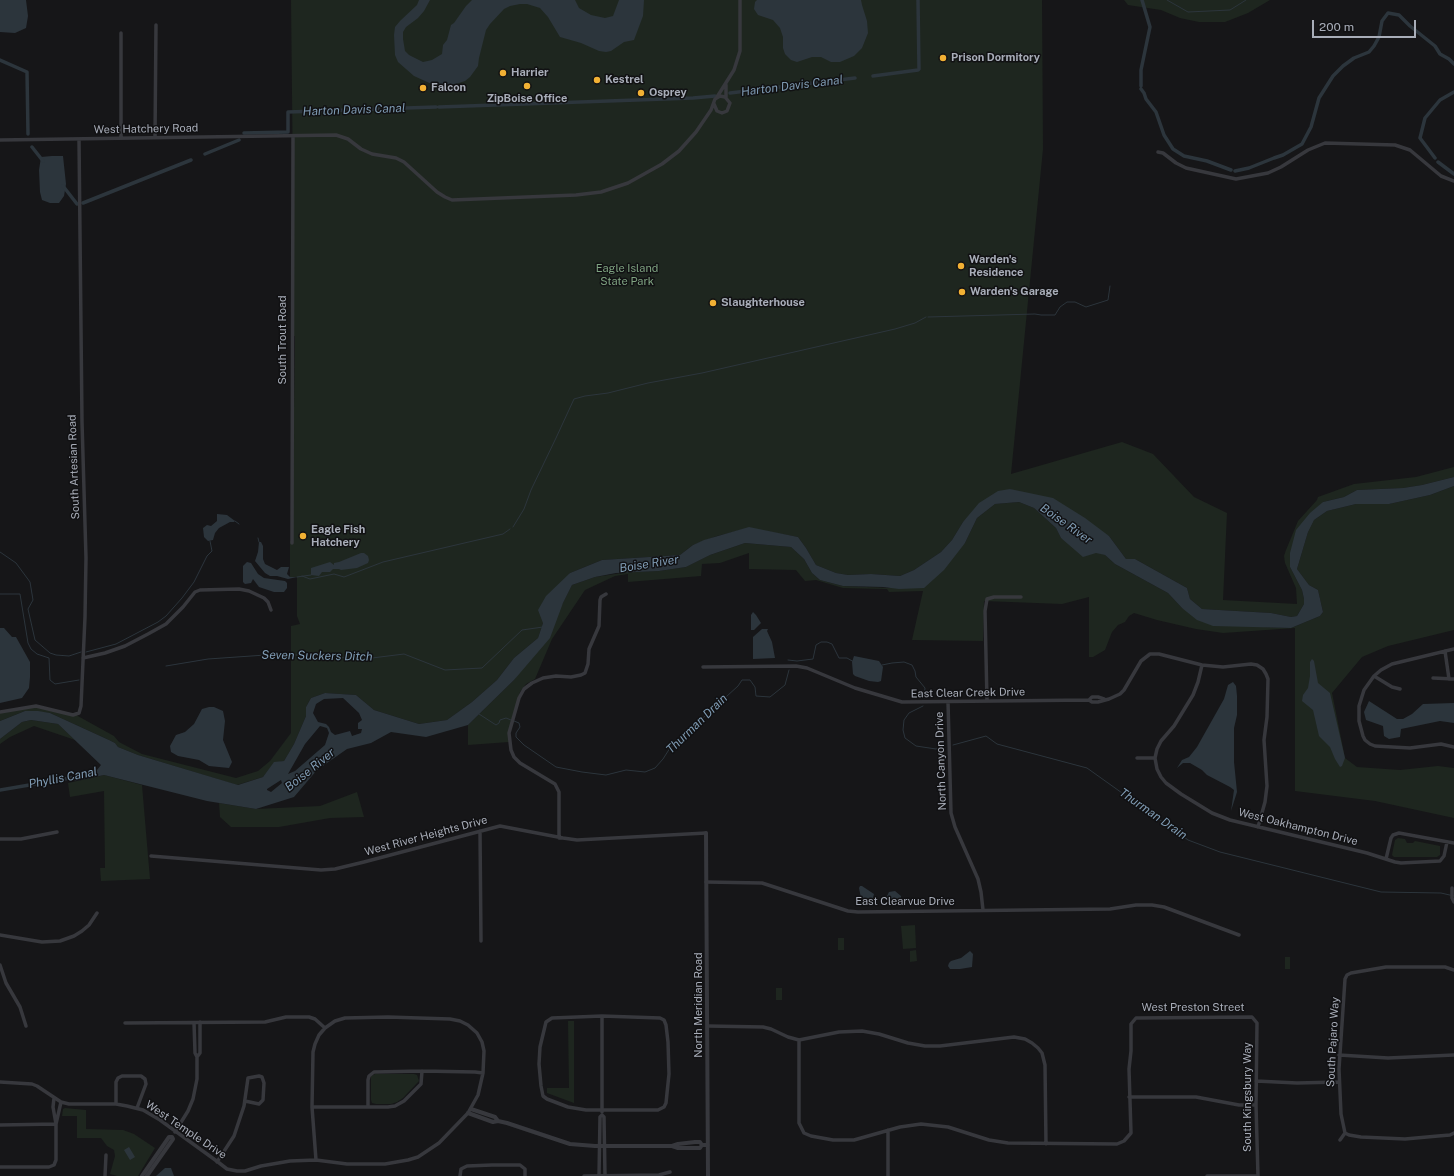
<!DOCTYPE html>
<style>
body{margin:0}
#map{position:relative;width:1454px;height:1176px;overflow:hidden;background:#161618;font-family:"Public Sans",sans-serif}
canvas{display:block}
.scale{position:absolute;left:1312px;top:20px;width:104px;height:18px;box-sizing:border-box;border:2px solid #a8adb8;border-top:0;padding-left:5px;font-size:12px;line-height:14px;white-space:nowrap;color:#a8adb8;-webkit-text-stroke:3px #111113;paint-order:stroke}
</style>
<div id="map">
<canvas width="1454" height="1176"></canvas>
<div class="scale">200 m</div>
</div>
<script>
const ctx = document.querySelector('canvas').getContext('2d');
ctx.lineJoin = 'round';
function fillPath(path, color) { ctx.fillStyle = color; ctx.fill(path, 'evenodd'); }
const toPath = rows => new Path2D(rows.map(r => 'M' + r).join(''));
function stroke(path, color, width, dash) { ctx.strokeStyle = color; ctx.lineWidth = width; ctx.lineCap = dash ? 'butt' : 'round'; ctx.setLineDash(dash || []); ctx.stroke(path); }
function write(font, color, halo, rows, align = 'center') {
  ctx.font = font + ' "Public Sans",sans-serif'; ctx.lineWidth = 3; ctx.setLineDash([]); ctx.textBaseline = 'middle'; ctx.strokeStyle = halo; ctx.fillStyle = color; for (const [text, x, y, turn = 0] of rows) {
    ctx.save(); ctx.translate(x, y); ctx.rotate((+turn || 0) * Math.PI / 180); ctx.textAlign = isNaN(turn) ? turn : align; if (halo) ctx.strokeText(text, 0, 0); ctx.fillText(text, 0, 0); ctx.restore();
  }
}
fillPath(toPath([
 [291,0,1042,0,1043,149,1011,474,1122,442,1153,454,1194,497,1227,513,1223,600,1297,604,1296,588,1285,563,1284,556,1286,550,1298,521,1317,500,1318,497,1354,484,1416,477,1454,467,1454,477,1422,485,1403,488,1357,490,1344,497,1323,502,1290,567,1302,590,1304,599,1304,604,1297,616,1291,617,1271,613,1202,609,1190,599,1187,588,1135,559,1126,559,1109,536,1010,489,963,522,952,540,941,552,914,570,900,576,871,574,848,575,836,573,816,565,806,548,798,537,749,528,717,536,693,545,680,555,602,560,570,573,543,623,538,638,514,658,497,680,472,702,447,720,419,724,374,710,356,695,325,693,311,698,306,707,306,716,294,744,284,761,274,763,263,777,237,785,138,755,118,747,115,743,109,740,50,713,25,711,0,721,0,712,36,706,76,715,114,736,119,742,142,754,236,778,258,771,270,761,291,733,291,626,300,624,297,616,297,577,290,577,290,541,292,541,295,341,295,336,292,336,293,188],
 [1124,0,1270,0,1248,13,1225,22,1199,22,1180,18,1161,10,1128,5],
 [1454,486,1454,630,1388,646,1362,657,1332,693,1345,758,1357,767,1400,770,1438,766,1454,768,1454,818,1375,801,1295,791,1295,628,1223,633,1196,629,1157,620,1134,613,1129,616,1125,622,1118,625,1112,632,1105,650,1093,657,1089,657,1089,597,1062,604,984,601,983,641,912,640,923,591,889,592,887,589,883,589,843,588,816,580,805,581,796,570,749,569,749,553,720,563,702,564,701,576,628,582,628,574,615,576,585,590,552,639,535,679,526,684,520,692,512,718,509,742,468,745,468,725,514,680,563,603,572,585,595,577,629,572,659,571,686,567,710,555,745,543,791,547,804,559,812,573,820,580,843,586,889,588,965,543,977,518,995,504,1019,502,1034,508,1056,528,1061,538,1105,555,1115,564,1168,593,1182,608,1263,627,1291,628,1320,616,1323,612,1318,590,1309,585,1297,569,1308,532,1314,520,1327,511,1356,504,1389,504,1430,495],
 [31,720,58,724,75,740,34,726,10,737,0,744,0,739,22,722],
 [104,775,142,785,150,879,101,881,100,868,105,868,104,791,70,797,68,783],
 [357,792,364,817,330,818,279,827,231,827,220,817,219,803,256,809,320,806],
 [1398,838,1405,839,1407,843,1413,843,1415,841,1440,846,1440,855,1437,857,1394,857,1392,855,1395,840],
 [915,925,916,948,903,949,901,926],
 [838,938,844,938,844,950,838,950],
 [916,950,917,961,910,962,910,951],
 [1285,957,1290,957,1290,969,1285,969],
 [776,988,782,988,782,1000,776,1000],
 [568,1021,574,1021,574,1103,547,1093,547,1088,569,1088],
 [375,1074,414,1074,417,1075,419,1081,403,1098,397,1102,391,1104,376,1104,372,1103,371,1100,371,1076],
 [65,1108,86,1110,86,1129,123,1130,134,1134,155,1148,138,1176,117,1176,110,1174,115,1156,114,1150,107,1146,101,1138,77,1138,77,1116,62,1116,63,1109]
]), '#1e261f');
fillPath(toPath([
 [0,0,26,0,28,16,26,28,15,33,0,32],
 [419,0,430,0,424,11,418,18,406,27,403,32,403,39,405,51,409,55,423,62,432,60,442,54,443,45,447,40,451,25,454,23,466,6,472,0,575,0,579,8,591,15,605,18,613,16,619,0,644,0,643,16,634,40,624,42,611,51,606,52,599,51,581,43,560,37,548,17,540,8,527,4,520,4,510,6,504,9,490,24,486,30,479,58,478,66,470,77,465,81,456,84,446,86,436,86,414,76,398,62,395,55,394,35,395,27,400,21,417,5],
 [757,0,861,0,862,5,867,21,868,33,862,48,854,56,840,62,831,62,821,57,812,57,797,62,791,60,785,54,783,48,783,37,780,28,773,20,758,15,754,9,755,2],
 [52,156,63,156,66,184,64,196,59,203,50,203,42,200,40,192,39,170,41,157],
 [1454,477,1454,486,1430,495,1389,504,1356,504,1327,511,1314,520,1308,532,1297,569,1309,585,1318,590,1323,612,1320,616,1291,628,1213,626,1197,620,1182,608,1168,593,1115,564,1105,555,1096,553,1083,557,1061,538,1056,528,1034,508,1019,502,995,504,977,518,965,543,944,570,924,588,899,589,883,587,843,586,820,580,812,573,804,559,791,547,745,543,710,555,686,567,659,571,616,573,595,577,572,585,563,603,550,638,514,680,468,725,426,737,391,732,371,743,347,749,317,770,294,797,256,809,207,801,104,775,76,781,72,779,72,777,97,770,101,765,58,724,31,720,22,722,0,739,0,721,25,711,38,711,50,713,109,740,115,743,118,747,138,755,238,785,263,777,274,762,284,761,294,744,306,716,306,707,311,698,325,693,356,695,374,710,419,724,447,720,472,702,497,680,514,658,538,638,543,623,538,610,546,596,570,573,602,560,680,555,693,545,704,540,749,527,798,537,806,548,816,565,836,573,848,575,871,574,900,576,914,570,941,552,952,540,963,522,979,503,998,491,1010,489,1053,498,1085,518,1109,536,1126,559,1135,559,1187,588,1190,599,1202,609,1271,613,1291,617,1297,616,1304,604,1304,599,1302,590,1290,567,1290,553,1296,530,1310,513,1323,502,1344,497,1357,490,1403,488,1422,485],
 [343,698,359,713,362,720,358,723,358,729,362,729,361,733,352,736,350,731,335,735,331,732,329,727,326,724,318,722,313,713,316,704,324,699],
 [320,726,327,728,329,733,325,745,295,771,288,774,305,744],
 [281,780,282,783,271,792,267,790,267,789],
 [217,514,227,515,235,521,234,522,230,522,219,528,215,533,213,540,208,541,204,537,203,528,207,525,211,526,217,521],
 [259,542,261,542,263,546,263,559,265,564,277,570,281,567,289,567,287,574,290,577,297,577,288,579,277,576,270,576,265,573,255,561,258,552],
 [361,553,364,553,368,556,369,560,368,563,357,568,341,570,339,569,333,569,330,572,322,572,319,576,311,575,311,568,330,562,334,565,334,563,339,562],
 [247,562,251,563,258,574,264,578,285,581,287,583,287,588,284,592,274,592,259,587,253,579,251,583,245,584,243,582,243,566],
 [753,612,756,615,761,623,754,630,751,630,751,615],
 [0,628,4,628,12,637,16,637,30,662,30,677,29,688,22,698,0,703],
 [762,629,768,629,767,631,772,642,775,658,753,659,753,637],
 [854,656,879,661,883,667,881,681,878,682,869,681,855,676,853,674,852,662],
 [1312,659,1314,661,1318,683,1330,693,1345,758,1342,766,1340,767,1335,759,1330,747,1319,736,1313,710,1302,701,1303,695,1308,688,1310,676,1310,662],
 [1233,682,1236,686,1237,696,1237,715,1234,728,1234,762,1237,792,1231,811,1234,790,1230,787,1207,775,1202,770,1190,763,1183,763,1177,768,1182,760,1189,757,1197,747,1224,699,1228,685],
 [1369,701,1397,719,1403,719,1412,714,1423,704,1454,703,1454,723,1440,721,1401,729,1400,737,1389,739,1384,736,1383,726,1366,720,1364,712],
 [209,707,214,707,223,711,225,721,223,740,232,762,229,768,209,766,199,760,178,756,171,752,170,746,176,735,185,732,194,724,202,709],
 [860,886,862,886,874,894,873,898,871,900,867,901,861,898,859,888],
 [895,891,901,896,901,903,895,904,887,900,886,898,889,892],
 [970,951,973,954,972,967,960,969,950,969,948,966,949,963,951,961,961,958],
 [129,1147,135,1157,130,1160,124,1150],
 [165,1168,171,1168,174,1176,156,1176]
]), '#2c353c');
stroke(toPath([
 [1167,0,1188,12,1230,10,1246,0],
 [928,317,1035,314,1041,315,1055,315,1060,307,1067,302,1075,302,1086,307,1108,300,1110,286],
 [235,521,239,524],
 [513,527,524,509,531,490,556,438,574,399,585,396,608,393,648,383,702,373,895,329,915,323,926,317],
 [258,538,259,542],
 [0,552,16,563,30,582,33,600,28,609,35,640,50,653,56,655,69,656,81,652],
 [302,576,310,579,334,574,344,577,383,562,503,534,510,529],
 [297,577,311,575],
 [0,594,20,594,28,643,31,649,37,654,49,658,50,680,55,684,79,680],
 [86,652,116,644,158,622,166,616,182,598,194,582,207,556,212,551,210,541],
 [788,660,797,661,813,659,816,645,821,642,827,642,832,644,839,658,847,658,854,662],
 [882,665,892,663,904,662,912,665,915,671,916,677,925,688,924,698],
 [166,666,208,659,280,654,364,659,404,654,445,670,482,668,522,630,543,627],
 [923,706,909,713,904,720,903,730,905,738,916,746,936,749,943,747],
 [479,714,496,725,499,723,500,720,506,718,511,720],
 [514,721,519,723,520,727,516,733,516,737,524,745,556,767,582,772,606,775,626,770,645,772,655,768,663,759,670,748,738,686,742,680,750,680,755,687,756,696,770,697,785,685,789,670],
 [953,745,986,736,997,744,1087,768,1188,840,1220,852,1381,892,1441,893,1454,896]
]), '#2c353c', 1);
stroke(toPath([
 [0,60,27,72,28,134],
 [873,76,918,70,919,69,918,0],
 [1141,86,1141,70,1150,27,1142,0],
 [1141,89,1144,93,1146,99,1156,112,1164,135,1173,149,1184,156,1207,161,1231,170],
 [730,93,855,78],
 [439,107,693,98,715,96],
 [244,133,288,132,288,112,436,107],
 [32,147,43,161],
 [205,154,239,140],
 [1435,158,1420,138,1425,118,1440,100,1454,92],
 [1438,162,1454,174],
 [1235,171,1249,168,1274,158,1283,155,1302,144,1311,127,1319,98,1333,76,1343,66,1354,58,1369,52,1374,46,1379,37,1382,21,1388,13,1399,15,1410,26,1435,46,1440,54,1449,59,1454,64],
 [63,186,77,204],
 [83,203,191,160],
 [0,790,76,777]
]), '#2c353c', 3.5);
stroke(toPath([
 [121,33,121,138],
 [726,85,726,97],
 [717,97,734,70,740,51,740,0],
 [155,138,156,25],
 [0,140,336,135,348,139,361,149,372,154,396,158,404,162,437,192,445,197,452,200,576,195,601,192,628,183,662,164,679,151,696,132,711,110,715,99,720,96,725,97,730,103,727,111,722,113,717,111,714,104],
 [1158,152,1163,153,1176,163,1186,168,1236,179,1268,173,1281,167,1308,150,1325,143,1395,145,1410,150,1441,176,1454,181],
 [292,543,293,136],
 [1454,649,1392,664,1381,670,1374,676,1364,690,1359,706,1359,721,1363,736,1365,740,1370,744,1375,746,1410,748,1441,744,1454,747],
 [1445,651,1449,679],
 [83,658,105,653,125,646,148,634,166,624,183,607,195,592,200,590,239,589,249,591,264,598,268,602,271,610],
 [1202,665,1198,682,1193,695,1174,726,1161,741,1157,749,1155,758,1157,769,1161,777,1166,783,1181,794,1212,813,1230,820,1367,853,1395,862,1401,863,1440,861,1444,856,1447,842],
 [703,667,796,666,807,668,855,688,902,702,1089,700],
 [1374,676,1392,687,1400,689],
 [1433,678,1454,679],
 [1104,699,1098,697,1092,697,1089,700,1092,702,1098,702,1109,699,1120,694,1124,690,1141,661,1150,654,1159,654,1202,665,1223,667,1251,664,1257,665,1263,669,1266,674,1268,679,1267,717,1264,740,1267,786,1265,802,1258,827],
 [987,701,985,611,987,599,994,597,1021,597],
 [948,702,951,813,955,827,978,879,981,892,983,910],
 [0,712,36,706,73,715,79,713,81,706,85,617,86,558,82,422,79,139],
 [1137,758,1155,758],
 [480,831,481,941],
 [559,838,559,792,555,784,520,763,514,757,511,750,509,733,519,698,524,689,532,683,543,678,556,676,571,677,581,675,585,673,588,664,589,649,599,626,600,600,601,597,606,594],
 [0,839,21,839,57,832],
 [151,856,321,870,335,869,364,862,500,826,563,838,577,840,706,833],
 [1386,859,1391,838,1393,835,1399,833,1454,843],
 [706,882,762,883,848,911,858,912,1110,909,1136,905,1152,905,1164,907,1239,935],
 [1452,888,1452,898,1454,902],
 [0,935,42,942,60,941,74,936,82,931,89,925,97,913],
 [0,965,6,983,20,1007,26,1026],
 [602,1016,660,1018,664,1020,666,1025,668,1042,669,1074,666,1103,664,1107,658,1110,586,1110,568,1107,547,1099,543,1096,541,1086,539,1064,540,1047,546,1022,552,1018,602,1016],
 [602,1016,602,1112],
 [194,1023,195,1053,197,1057,200,1053,200,1022],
 [708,1026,763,1027,771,1029,788,1037,799,1040,839,1032,862,1031,879,1034,908,1043,925,1046,940,1046,1014,1037,1025,1039,1032,1043,1038,1048,1042,1053,1045,1065,1046,1144],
 [799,1040,799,1123,804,1133,811,1136,833,1140,854,1140,900,1127,921,1124,948,1127,989,1140,1008,1143,1117,1144,1124,1141,1131,1133,1129,1069,1131,1051,1131,1024,1136,1018,1252,1017,1257,1023,1256,1105,1258,1176],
 [1339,1055,1388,1058,1454,1055],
 [1256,1081,1297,1083,1339,1082],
 [0,1082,32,1084,37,1086,61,1102,69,1104,116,1104,127,1106,143,1110,160,1120,218,1162,227,1169,237,1171,245,1171,261,1166,290,1161,316,1160,347,1164,385,1164,408,1160,418,1157,439,1143,468,1113,478,1095,483,1073,484,1051,482,1042,477,1033,468,1025,460,1021,450,1019,388,1017,345,1018,335,1021,325,1028,315,1019,309,1017,286,1017,265,1022,125,1023],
 [1129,1097,1196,1097,1239,1105,1256,1105],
 [54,1098,53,1107,56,1124,61,1102],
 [116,1104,116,1082,118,1078,122,1076,141,1076,145,1079,146,1084,137,1108],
 [312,1107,388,1107,395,1106,404,1101,421,1084,422,1071],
 [368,1107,368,1080,369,1076,374,1072,422,1071,475,1072,483,1073],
 [0,1125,56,1124,56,1160,54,1165,49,1167,0,1167],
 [175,1132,188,1111,193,1099,197,1079,197,1057],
 [1345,1133,1341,1114,1339,1069,1345,979,1347,975,1351,973,1386,967,1445,967,1454,970],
 [1340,1140,1345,1133,1349,1135,1361,1137,1405,1139,1438,1136,1450,1135,1454,1133],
 [316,1160,312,1107,313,1052,315,1044,319,1035,325,1028],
 [217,1162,234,1136,244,1106,248,1078,259,1076,262,1077,264,1083,263,1100,259,1104,245,1101],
 [105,1176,106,1155],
 [460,1176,461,1169,467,1166,492,1165,520,1165,525,1169,525,1176],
 [584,1176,659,1175,670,1172],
 [599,1176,600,1117,602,1115,604,1117,605,1176],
 [888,1176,888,1130],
 [1207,1176,1258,1176]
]), '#37383d', 3.5);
stroke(toPath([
 [706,833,708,1176],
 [471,1109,495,1117,498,1121],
 [468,1113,493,1122,498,1121,507,1123,570,1144,595,1146,672,1146],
 [702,1145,700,1148,678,1148,672,1146,678,1144,695,1142,700,1142,702,1145,708,1145],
 [142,1176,169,1137,172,1137,173,1139,147,1176]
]), '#37383d', 4);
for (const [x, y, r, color] of [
 [943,58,4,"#f2b134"],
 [503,73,4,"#f2b134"],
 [597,80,4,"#f2b134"],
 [527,86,4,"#f2b134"],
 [423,88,4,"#f2b134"],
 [641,93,4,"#f2b134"],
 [961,266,4,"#f2b134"],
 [962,292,4,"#f2b134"],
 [713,303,4,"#f2b134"],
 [303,536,4,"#f2b134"]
]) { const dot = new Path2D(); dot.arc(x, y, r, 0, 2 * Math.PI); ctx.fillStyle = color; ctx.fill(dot); stroke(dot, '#111113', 1.5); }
write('bold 11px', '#a8adb8', '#111113', [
 ["Prison Dormitory",951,58],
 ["Harrier",511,73],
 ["Kestrel",605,80],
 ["Falcon",431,88],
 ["Osprey",649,93],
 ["ZipBoise Office",527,99,"center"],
 ["Warden's",969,260],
 ["Residence",969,273],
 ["Warden's Garage",970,292],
 ["Slaughterhouse",721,303],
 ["Eagle Fish",311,530],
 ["Hatchery",311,543]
], 'left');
write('11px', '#a8adb8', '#111113', [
 ["West Hatchery Road",146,129,-1],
 ["South Trout Road",283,340,-90],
 ["South Artesian Road",74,467,-92],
 ["East Clear Creek Drive",968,693,-1],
 ["North Canyon Drive",941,761,-92],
 ["West Oakhampton Drive",1298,827,14],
 ["West River Heights Drive",426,836,-15],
 ["East Clearvue Drive",905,902],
 ["North Meridian Road",699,1005,-90],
 ["West Preston Street",1193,1008],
 ["South Pajaro Way",1333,1042,-87],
 ["South Kingsbury Way",1248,1097,-90],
 ["West Temple Drive",186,1130,34]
]);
write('11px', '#7fa381', '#111113', [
 ["Eagle Island",627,269],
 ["State Park",627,282]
]);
write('italic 12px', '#7f9bb3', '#111113', [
 ["Harton Davis Canal",792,86,-7],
 ["Harton Davis Canal",354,110,-2],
 ["Boise River",1066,524,35],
 ["Boise River",649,564,-9],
 ["Seven Suckers Ditch",317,656,1],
 ["Thurman Drain",697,724,-44],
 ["Boise River",310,770,-39],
 ["Phyllis Canal",63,778,-11],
 ["Thurman Drain",1153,814,35]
]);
</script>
